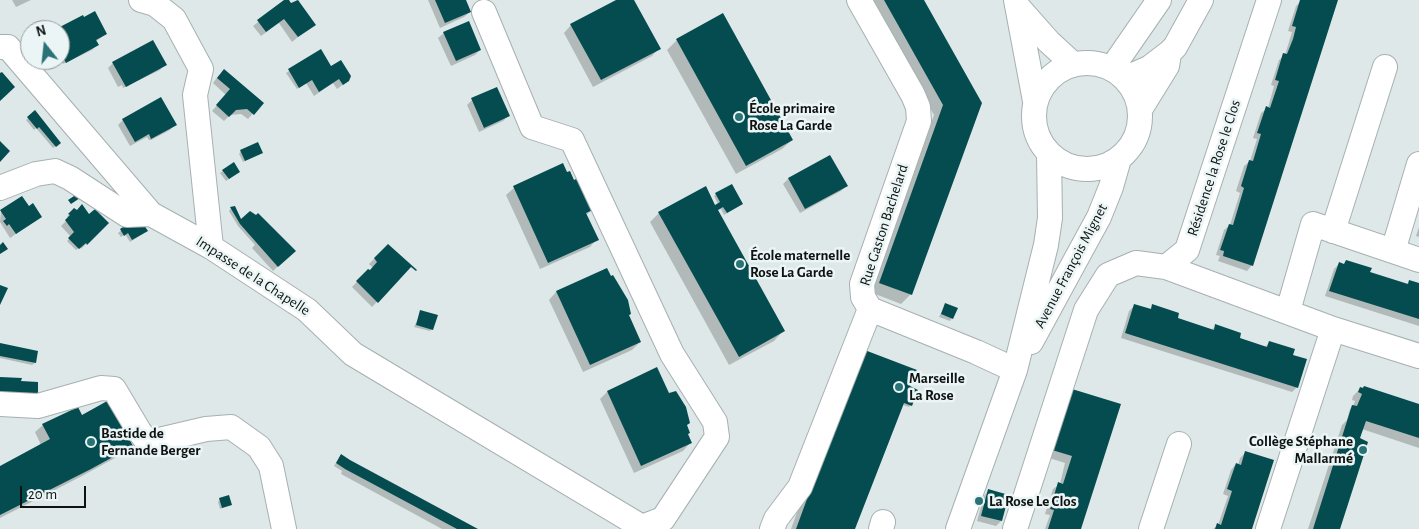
<!DOCTYPE html>
<meta charset="utf-8">
<style>
body{margin:0}
#map{position:relative;width:1419px;height:529px;overflow:hidden;background:#dee8e8;font-family:"Alegreya Sans",sans-serif}
canvas{display:block}
.north{position:absolute;left:20px;top:20px;width:50px;height:50px;box-sizing:border-box;background:#ebf5f5;border:1px solid #939a9a;border-radius:50%;rotate:344deg;font-size:14px;font-weight:700;line-height:20px;text-align:center;color:#0f1212}
.north::after{content:'';display:block;margin:auto;width:18px;height:22px;background:#297377;clip-path:polygon(50% 0,100% 100%,50% 72%,0 100%)}
.scale{position:absolute;left:20px;top:486px;width:66px;height:22px;box-sizing:border-box;border:2px solid #0f1212;border-top:0;padding-left:6px;font-size:15px;line-height:18px;white-space:nowrap;color:#0f1212;-webkit-text-stroke:4px #ebf5f5;paint-order:stroke}
</style>
<div id="map">
<canvas width="1419" height="529"></canvas>
<div class="north">N</div>
<div class="scale">20 m</div>
</div>
<script>
const ctx = document.querySelector('canvas').getContext('2d');
ctx.lineJoin = 'round';
function fillPath(path, color) { ctx.fillStyle = color; ctx.fill(path, 'evenodd'); }
const toPath = rows => new Path2D(rows.map(r => 'M' + r).join(''));
function stroke(path, color, width, dash) { ctx.strokeStyle = color; ctx.lineWidth = width; ctx.lineCap = dash ? 'butt' : 'round'; ctx.setLineDash(dash || []); ctx.stroke(path); }
function write(font, color, halo, rows, align = 'center') {
  ctx.font = font + ' "Alegreya Sans",sans-serif'; ctx.lineWidth = 5; ctx.setLineDash([]); ctx.textBaseline = 'middle'; ctx.strokeStyle = halo; ctx.fillStyle = color; for (const [text, x, y, turn = 0] of rows) {
    ctx.save(); ctx.translate(x, y); ctx.rotate((+turn || 0) * Math.PI / 180); ctx.textAlign = isNaN(turn) ? turn : align; if (halo) ctx.strokeText(text, 0, 0); ctx.fillText(text, 0, 0); ctx.restore();
  }
}
fillPath(toPath([
 [12,0,31,0,16,7],
 [286,0,291,5,297,0,314,24,292,42,279,23,261,36,253,26],
 [428,0,464,0,470,12,464,17,440,28],
 [619,0,633,0,659,48,652,56,593,87,564,33,571,25],
 [869,0,922,0,981,103,910,295,901,304,870,292,934,115],
 [1302,0,1337,0,1252,265,1247,271,1218,261,1220,256,1216,255,1224,230,1230,225,1240,193,1236,191,1244,166,1250,161,1257,139,1253,138,1261,113,1268,108,1274,86,1271,85,1279,60,1285,55,1288,45,1292,32,1288,31,1296,6],
 [722,15,792,140,782,149,736,174,667,50,677,40],
 [82,17,106,34,95,42,97,45,92,50,63,64,61,60,57,62,56,60,60,60,60,30,57,30],
 [444,33,480,50,475,55,451,66,438,38],
 [320,50,330,68,348,81,337,89,333,83,314,96,306,83,297,89,286,73],
 [113,63,165,64,160,70,123,88,122,85,118,87,108,68],
 [219,75,262,103,248,119,241,114,230,115,224,121,212,111,226,95,213,83],
 [472,100,508,116,503,121,479,132,467,105],
 [35,112,57,145,53,148,36,128,34,130,26,120],
 [123,120,175,124,170,130,151,140,149,140,147,137,130,146,118,125],
 [241,151,261,153,243,162,239,154],
 [829,157,846,186,841,191,800,213,783,184,788,179],
 [226,169,236,174,226,181,220,173],
 [567,174,592,210,586,215,597,239,590,247,540,269,506,195,514,188],
 [716,194,739,206,724,215,721,209,717,210,783,331,774,341,729,365,650,222,659,213,715,206,718,204,714,196],
 [231,208,234,208,241,221,294,251,273,271,252,248,255,245,238,226,229,211],
 [74,209,107,223,81,249,80,247,76,250,67,241,71,237,61,226,69,218,67,217],
 [1,211,33,222,10,238,0,222],
 [132,222,137,229,144,233,130,242,125,234,121,237,118,233],
 [1419,227,1419,237,1416,236],
 [388,245,411,266,372,307,352,287,368,270,369,272,373,268,369,264],
 [1339,264,1406,285,1409,282,1419,285,1419,326,1325,296,1334,269],
 [606,269,630,314,628,316,640,342,632,350,583,372,549,300,556,292],
 [945,305,952,318,950,321,939,317],
 [1134,306,1149,310,1153,306,1176,319,1211,330,1216,326,1238,339,1265,347,1269,343,1292,355,1297,387,1292,392,1121,338,1129,311],
 [421,312,432,329,430,331,414,327],
 [0,344,35,363,32,365,0,358],
 [853,360,911,405,909,407,903,405,854,529,791,529],
 [1364,387,1419,405,1419,448,1362,429,1340,529,1308,529,1342,425,1347,420,1350,409,1353,406,1355,401,1352,400,1353,396,1361,388],
 [1072,390,1079,529,1045,529,1050,515,1045,514,1053,489,1060,484,1065,463,1046,457],
 [607,392,686,426,686,435,690,443,683,451,634,473,600,399],
 [81,417,131,446,124,453,82,476,0,518,0,468,41,445,35,432,43,425],
 [1245,453,1251,529,1213,529,1218,525,1228,496,1223,494,1231,470,1236,464,1238,465,1240,458],
 [339,458,476,529,442,529,341,474,342,471,334,466],
 [989,490,1001,521,996,526,977,521,984,496],
 [220,499,230,505,220,509,218,502]
]), '#0003');
fillPath(toPath([
 [284,0,289,0,291,3,298,0,316,25,298,37,284,19,266,32,257,20],
 [435,0,466,0,471,12,445,23],
 [616,0,634,0,661,49,601,80,570,24],
 [884,0,924,0,982,103,912,295,879,283,943,105],
 [1300,0,1338,0,1253,266,1223,256,1224,251,1220,250,1229,224,1233,225,1244,188,1241,186,1249,160,1253,161,1261,134,1257,133,1266,106,1270,108,1279,81,1275,80,1283,53,1287,54,1293,39,1296,27,1292,26],
 [95,11,107,34,96,40,99,45,66,63,60,52,60,30,54,30,83,15,84,17],
 [723,13,793,140,746,166,676,39],
 [469,21,481,50,456,61,443,32],
 [153,40,167,65,126,87,112,62],
 [321,49,331,66,341,60,351,76,349,81,343,85,339,79,319,92,312,80,299,88,288,69],
 [224,69,264,103,254,115,247,109,236,110,229,117,216,105,230,89,217,78],
 [2,72,15,87,0,101,0,73],
 [497,87,510,116,484,128,471,98],
 [161,97,177,125,151,139,149,134,135,142,122,119],
 [35,110,61,143,56,147,39,127,37,129,27,117],
 [0,141,10,151,0,162],
 [258,142,263,153,245,161,240,150],
 [830,155,848,186,805,209,788,178],
 [234,162,240,172,229,179,222,170],
 [563,163,567,172,570,171,574,180,578,178,593,210,586,213,599,240,548,263,513,186],
 [732,184,743,204,727,213,723,207,718,210,785,331,739,357,658,212,706,186,715,205,720,202,715,193],
 [77,194,80,198,71,204,68,200],
 [22,196,29,206,33,203,42,217,16,234,9,224,7,226,3,221,6,219,0,210],
 [82,204,89,214,95,209,109,223,87,245,86,243,79,249,68,238,74,232,65,220,70,215,68,214,74,208,77,210],
 [235,206,241,219,250,211,256,215,258,213,296,251,278,267,240,224,230,207],
 [133,221,137,227,142,222,148,231,132,240,128,233,124,236,120,229],
 [3,242,8,249,0,254,0,245],
 [388,244,417,270,416,271,411,267,378,303,356,281,368,269,370,270,377,262,374,258],
 [1346,260,1372,268,1370,272,1408,284,1409,280,1419,283,1419,319,1329,291,1339,262,1344,264],
 [607,268,611,276,613,275,628,300,631,314,629,315,641,342,590,365,556,291],
 [0,285,8,288,0,305],
 [945,303,958,308,953,319,941,314],
 [1134,304,1151,309,1152,304,1179,313,1178,318,1214,330,1215,324,1241,333,1240,338,1267,347,1269,341,1295,349,1293,355,1307,359,1298,388,1125,333],
 [420,310,438,315,433,330,416,325],
 [0,343,38,351,36,363,0,356],
 [862,349,917,370,910,386,918,390,912,406,904,403,855,529,796,529],
 [657,367,669,393,676,391,686,407,690,423,687,425,690,433,688,434,692,443,641,466,607,391],
 [0,377,22,378,21,381,38,382,38,395,0,394],
 [1364,386,1419,404,1419,438,1366,421,1360,438,1368,442,1340,529,1313,529,1352,405,1357,406,1362,394,1358,392,1360,387,1363,388],
 [1072,389,1121,404,1081,529,1048,529,1054,510,1050,509,1058,482,1063,484,1072,456,1052,450],
 [109,400,133,446,91,469,0,515,0,466,50,439,42,424,78,407,82,415],
 [1245,451,1274,460,1252,529,1215,529,1217,523,1221,525,1232,491,1227,489,1236,463,1241,465],
 [341,454,350,460,478,529,457,529,345,469,336,463],
 [988,489,1009,495,1002,521,981,516],
 [229,495,232,505,222,508,219,498]
]), '#054c50');
const minor = toPath([
 [141,0,155,4,174,19,201,69,195,95,211,247],
 [859,0,913,95,918,107,919,121,862,284,863,297,870,309,976,352,1015,370],
 [1016,0,1035,101],
 [1018,7,1049,42,1073,64],
 [484,12,532,127,572,140,672,354,715,422,717,437,663,519,642,527],
 [0,47,8,47,151,214],
 '1034 116a53 53 0 1 1 106 0a53 53 0 1 1-106 0Z',
 [1112,68,1159,0],
 [1126,78,1149,68,1170,52,1175,47,1201,0],
 [1141,108,1167,66,1169,54],
 [0,188,36,174,55,171,70,178,127,215,151,214,211,247,307,310,353,354,642,527,642,529],
 [1333,231,1385,67],
 [1393,251,1419,164],
 [1166,267,1333,329],
 [1288,311,1313,224,1419,260],
 [1031,342,1099,217,1111,187,1119,159],
 [0,404,38,406,101,388,114,389,139,431,146,440,155,441,206,429,231,427,259,447,271,466,284,529],
 [772,529,776,519,800,487,870,309],
 [881,529,883,522],
 [958,529,1015,370,1046,245,1050,218,1049,154],
 [1015,529,1086,310,1108,275,1136,263,1166,267,1187,250,1269,0],
 [1151,529,1179,444],
 [1268,529,1333,329,1419,356]
]);
stroke(minor, '#a7b0b1', 26);
stroke(minor, '#fff', 24);
for (const [x, y, r, color] of [
 [739,117,5,"#297377"],
 [740,264,5,"#297377"],
 [899,387,5,"#297377"],
 [91,442,5,"#297377"],
 [1363,450,5,"#297377"],
 [979,501,5,"#297377"]
]) { const dot = new Path2D(); dot.arc(x, y, r, 0, 2 * Math.PI); ctx.fillStyle = color; ctx.fill(dot); stroke(dot, '#ebf5f5', 2); }
write('bold 15px', '#0f1212', '#ebf5f5', [
 ["École primaire",749,108],
 ["Rose La Garde",749,125],
 ["École maternelle",750,255],
 ["Rose La Garde",750,272],
 ["Marseille",909,378],
 ["La Rose",909,395],
 ["Bastide de",101,433],
 ["Fernande Berger",101,450],
 ["Collège Stéphane",1353,441,"right"],
 ["Mallarmé",1353,458,"right"],
 ["La Rose Le Clos",989,501]
], 'left');
write('15px', '#0f1212', '#ebf5f5', [
 ["Résidence la Rose le Clos",1214,168,-72],
 ["Rue Gaston Bachelard",884,225,-72],
 ["Avenue François Mignet",1071,266,-62],
 ["Impasse de la Chapelle",253,276,33]
]);
</script>
